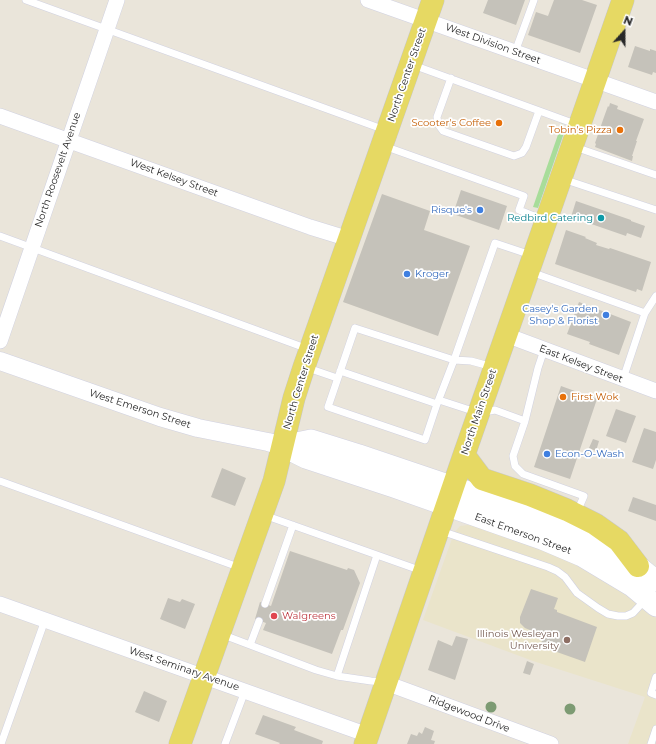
<!DOCTYPE html>
<style>
body{margin:0}
#map{position:relative;width:656px;height:744px;overflow:hidden;background:#eae5da;font-family:Montserrat,sans-serif}
canvas{display:block}
.north{position:absolute;left:604px;top:12px;width:40px;height:40px;-webkit-text-stroke:3px #fff;paint-order:stroke;rotate:21deg;font-size:11px;font-weight:700;line-height:16px;text-align:center;color:#282828}
.north::after{content:'';display:block;margin:auto;width:14px;height:18px;background:#282828;clip-path:polygon(50% 0,100% 100%,50% 72%,0 100%)}
</style>
<div id="map">
<canvas width="656" height="744"></canvas>
<div class="north">N</div>
</div>
<script>
const ctx = document.querySelector('canvas').getContext('2d');
ctx.lineJoin = 'round';
function fillPath(path, color) { ctx.fillStyle = color; ctx.fill(path, 'evenodd'); }
const toPath = rows => new Path2D(rows.map(r => 'M' + r).join(''));
function stroke(path, color, width, dash) { ctx.strokeStyle = color; ctx.lineWidth = width; ctx.lineCap = dash ? 'butt' : 'round'; ctx.setLineDash(dash || []); ctx.stroke(path); }
function write(font, color, halo, rows, align = 'center') {
  ctx.font = font + ' Montserrat,sans-serif'; ctx.lineWidth = 3.5; ctx.setLineDash([]); ctx.textBaseline = 'middle'; ctx.strokeStyle = halo; ctx.fillStyle = color; for (const [text, x, y, turn = 0] of rows) {
    ctx.save(); ctx.translate(x, y); ctx.rotate((+turn || 0) * Math.PI / 180); ctx.textAlign = isNaN(turn) ? turn : align; if (halo) ctx.strokeText(text, 0, 0); ctx.fillText(text, 0, 0); ctx.restore();
  }
}
fillPath(toPath([
 [468,525,476,526,550,552,574,562,615,586,648,611,656,618,656,744,628,744,645,697,533,661,423,620,454,533,460,526]
]), '#eae4ca');
fillPath(toPath([
 [562,123,565,130,538,208,533,207]
]), '#a8dd9a');
fillPath(toPath([
 [488,0,525,0,516,25,483,13],
 [554,0,582,0,597,5,580,53,528,35,536,12,548,16],
 [635,46,650,51,650,49,656,51,656,73,653,72,652,75,628,67],
 [610,103,618,106,617,109,644,119,636,141,637,141,632,156,633,156,632,161,595,147,596,144,595,143,604,117,608,106,609,107],
 [461,190,507,206,499,230,453,214],
 [382,194,430,211,424,230,470,246,438,336,343,302],
 [576,201,631,220,631,221,645,226,641,238,627,233,626,236,571,217],
 [566,230,586,237,585,238,597,243,596,245,609,249,610,248,651,262,642,291,637,289,636,292,555,264],
 [579,302,631,322,619,355,589,344,590,342,567,334],
 [561,386,597,399,570,479,534,467],
 [616,409,636,416,626,443,606,436],
 [644,428,656,432,656,460,653,469,632,462],
 [593,439,599,441,596,451,589,448],
 [222,468,246,478,235,506,211,497],
 [633,497,656,505,656,521,628,511],
 [290,551,347,570,348,568,354,570,360,583,343,630,341,630,332,654,263,630,266,623,255,619,260,602,271,606],
 [531,589,558,598,554,609,557,610,557,612,597,627,585,662,540,646,545,633,538,631,537,633,525,628,520,623,520,617],
 [168,598,180,602,182,599,195,604,185,629,160,619],
 [456,636,468,639,455,680,428,670,438,640,452,646],
 [527,661,534,664,530,675,523,673],
 [144,691,167,701,159,722,135,712],
 [263,715,296,727,294,730,323,741,322,744,279,744,280,743,255,734],
 [425,727,434,731,431,740,435,741,434,744,407,744,411,734,417,736,419,732,422,734]
]), '#c5c2ba');
const service = toPath([
 [26,0,385,130],
 [515,52,534,0],
 [413,65,578,125],
 [451,78,437,117,438,124,443,131,514,156,522,153,526,147,539,111],
 [384,146,524,196,519,210,544,220],
 [575,147,656,175],
 [563,179,656,210],
 [0,236,308,349],
 [531,272,645,313],
 [355,328,454,360,437,404,425,440,328,407,355,328],
 [305,367,337,378],
 [493,367,471,361,454,360,495,243,531,255],
 [340,371,437,404],
 [623,379,645,313,656,296],
 [439,400,479,413,495,410,525,421,513,456,515,466,523,474,584,496,577,512],
 [525,421,538,368,544,350],
 [0,481,241,568],
 [264,515,422,571],
 [441,531,548,567,557,571,565,577,577,593,598,608,608,614,618,616,626,616,633,613,645,600],
 [377,555,337,676,371,681,384,682],
 [265,604,293,525],
 [221,634,316,670,337,676],
 [250,645,259,621],
 [656,677,651,693,656,695],
 [1,744,45,620],
 [225,744,245,691],
 [651,744,656,729]
]);
const minor = toPath([
 [368,0,656,102],
 [0,116,310,227,349,239],
 [506,335,656,391],
 [0,341,117,0],
 [0,604,368,735],
 [386,683,551,744]
]);
const tertiary = toPath([
 [0,361,160,417,198,428,268,442,282,446]
]);
const secondary = toPath([
 [282,446,306,458,394,487,499,524,542,539,582,556,632,586,656,606],
 [282,446,311,440,359,455,501,503,544,520,592,540,638,566,656,581]
]);
const primary = toPath([
 [464,455,482,479,530,495,567,510,595,524,619,541,638,566],
 [180,744,274,481,294,398,304,367,433,0],
 [365,744,464,455,595,81,623,0]
]);
stroke(service, '#d0d1e0', 8);
stroke(minor, '#d0d1e0', 16);
stroke(tertiary, '#d0d1e0', 19);
stroke(secondary, '#d0d1e0', 22);
stroke(primary, '#c7c7c7', 23);
stroke(service, '#fff', 7);
stroke(minor, '#fff', 15);
stroke(tertiary, '#fff', 18);
stroke(secondary, '#fff', 21);
stroke(primary, '#e6d963', 22);
ctx.fillStyle = '#7d9b73';
for (const [x, y] of [
 [491,707],
 [570,709]
]) { ctx.beginPath(); ctx.arc(x, y, 5.5, 0, 2 * Math.PI); ctx.fill(); }
for (const [x, y, r, color] of [
 [499,123,4,"#e8710a"],
 [620,130,4,"#e8710a"],
 [480,210,4,"#3f7fe0"],
 [601,218,4,"#0f9aa8"],
 [407,274,4,"#3f7fe0"],
 [606,315,4,"#3f7fe0"],
 [563,397,4,"#e8710a"],
 [547,454,4,"#3f7fe0"],
 [274,616,4,"#e0444e"],
 [567,640,4,"#8d6e63"]
]) { const dot = new Path2D(); dot.arc(x, y, r, 0, 2 * Math.PI); ctx.fillStyle = color; ctx.fill(dot); stroke(dot, '#fff', 1.5); }
write('10px', '#282828', '#fff', [
 ["West Division Street",493,44,20],
 ["North Center Street",407,75,-71],
 ["North Roosevelt Avenue",58,170,-71],
 ["West Kelsey Street",174,178,20],
 ["East Kelsey Street",581,364,21],
 ["North Center Street",301,382,-73],
 ["West Emerson Street",140,409,18],
 ["North Main Street",479,412,-71],
 ["East Emerson Street",523,534,20],
 ["West Seminary Avenue",184,669,19],
 ["Ridgewood Drive",469,714,21]
]);
write('10px', '#c56008', '#fff', [
 ["Scooter's Coffee",491,123],
 ["Tobin's Pizza",612,130],
 ["First Wok",571,397,"left"]
], 'right');
write('10px', '#366cbe', '#fff', [
 ["Risque's",472,210],
 ["Kroger",415,274,"left"],
 ["Casey's Garden",598,309],
 ["Shop & Florist",598,321],
 ["Econ-O-Wash",555,454,"left"]
], 'right');
write('10px', '#0d838f', '#fff', [
 ["Redbird Catering",593,218]
], 'right');
write('10px', '#be3a42', '#fff', [
 ["Walgreens",282,616]
], 'left');
write('10px', '#785e54', '#fff', [
 ["Illinois Wesleyan",559,634],
 ["University",559,646]
], 'right');
</script>
